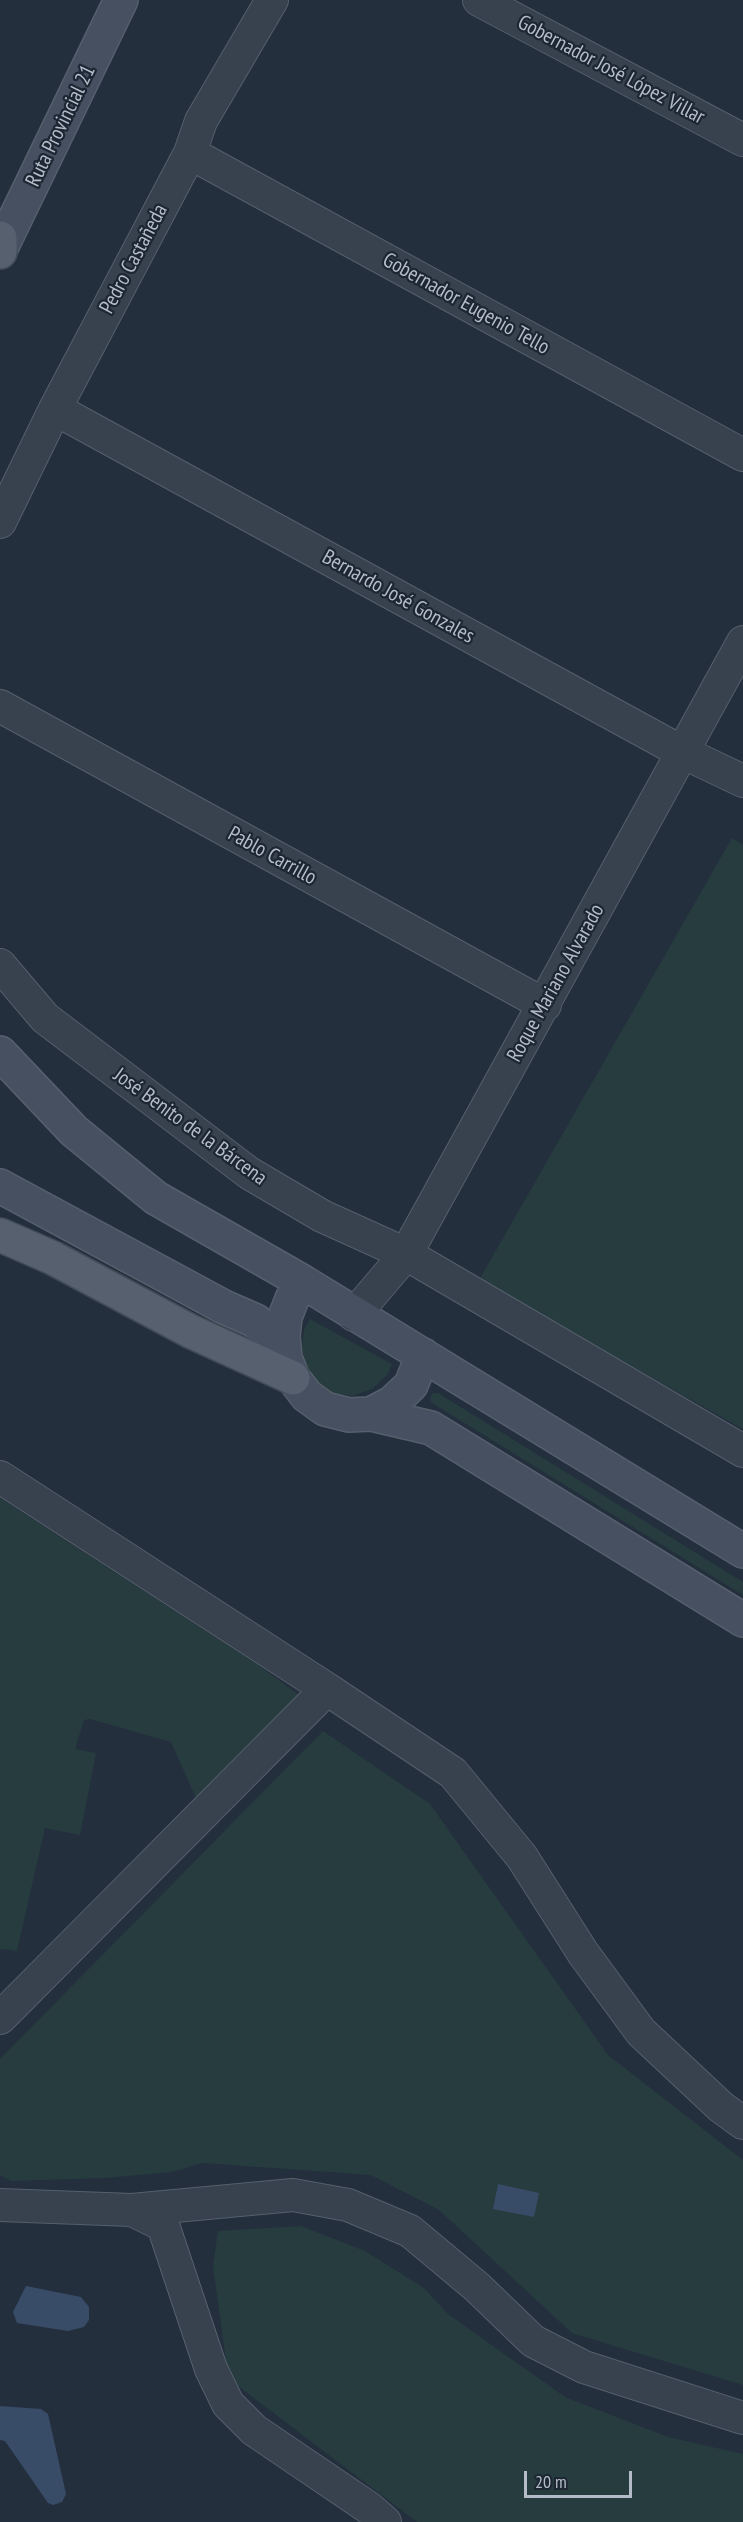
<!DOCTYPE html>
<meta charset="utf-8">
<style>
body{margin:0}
#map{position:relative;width:743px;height:2522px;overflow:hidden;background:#242f3e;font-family:"PT Sans Narrow",sans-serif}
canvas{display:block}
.scale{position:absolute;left:524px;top:2471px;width:108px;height:27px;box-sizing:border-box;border:3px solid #b4bcc9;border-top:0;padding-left:8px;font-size:18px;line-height:21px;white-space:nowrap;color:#b4bcc9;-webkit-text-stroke:4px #1d2633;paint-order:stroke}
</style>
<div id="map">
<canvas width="743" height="2522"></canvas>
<div class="scale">20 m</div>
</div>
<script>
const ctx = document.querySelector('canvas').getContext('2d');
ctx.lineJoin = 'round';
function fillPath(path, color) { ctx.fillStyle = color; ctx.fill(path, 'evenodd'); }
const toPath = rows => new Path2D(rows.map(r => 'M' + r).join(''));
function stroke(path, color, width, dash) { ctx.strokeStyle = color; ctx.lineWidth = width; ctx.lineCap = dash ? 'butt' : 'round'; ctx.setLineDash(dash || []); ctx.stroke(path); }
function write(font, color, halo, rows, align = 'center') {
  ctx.font = font + ' "PT Sans Narrow",sans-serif'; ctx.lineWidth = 4.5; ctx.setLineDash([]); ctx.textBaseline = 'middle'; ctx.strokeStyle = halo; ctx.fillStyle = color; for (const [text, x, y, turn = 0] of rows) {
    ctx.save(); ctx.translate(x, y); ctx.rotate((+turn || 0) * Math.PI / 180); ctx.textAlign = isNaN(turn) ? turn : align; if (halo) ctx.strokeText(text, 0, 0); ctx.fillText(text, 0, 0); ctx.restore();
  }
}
fillPath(toPath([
 [732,838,743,845,743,1429,479,1280],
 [310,1319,392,1364,388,1374,372,1389,352,1396,332,1393,317,1382,307,1367,302,1349,304,1330],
 [432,1393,438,1393,743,1582,743,1595,432,1403,430,1400],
 [0,1498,257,1664,299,1695,196,1798,171,1742,90,1719,84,1720,75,1749,96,1753,80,1835,45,1828,17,1951,0,1949],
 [323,1731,430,1804,608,2055,743,2160,743,2385,572,2333,439,2210,371,2175,202,2163,172,2172,105,2178,11,2181,0,2175,0,2059],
 [301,2226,365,2251,424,2288,448,2314,565,2397,668,2437,743,2454,743,2522,417,2522,234,2383,228,2375,213,2266,218,2231]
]), '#263c3f');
fillPath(toPath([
 [498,2184,539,2193,534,2217,493,2209],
 [26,2286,81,2297,89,2307,89,2320,84,2327,68,2331,17,2323,13,2312],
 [0,2406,41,2409,48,2414,66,2494,62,2502,53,2505,48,2503,5,2441,0,2440]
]), '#394c67');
const street = toPath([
 [479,0,743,140],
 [190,153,743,455],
 [55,409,680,751,743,781],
 [0,522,55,409,190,153,201,121,272,0],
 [0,706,545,1005],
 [0,965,45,1018,249,1173,322,1216,406,1254,743,1451],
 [354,1315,406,1254,743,642],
 [0,1477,327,1689],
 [0,2018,327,1689,453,1773,522,1857,583,1953,641,2032,721,2107,743,2123],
 [0,2205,132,2210,163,2225,211,2369,228,2404,254,2430,369,2508,385,2522],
 [132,2210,293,2195,348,2205,410,2231,477,2287,533,2341,584,2367,743,2418]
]);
const secondary = toPath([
 [1,248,121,0],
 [0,1053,74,1131,156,1198,303,1282,743,1551],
 [0,1186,224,1307,256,1321,285,1358,293,1378,307,1396,325,1409,349,1415,371,1414,431,1428,743,1620],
 [285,1358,283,1336,285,1317,292,1299,303,1282],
 [371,1414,392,1403,411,1385,423,1355]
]);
const primary = toPath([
 [0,238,0,252],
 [0,1235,53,1258,190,1331,293,1378]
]);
stroke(street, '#565f6c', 34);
stroke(secondary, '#565f6c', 36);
stroke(primary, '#414a57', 36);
stroke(street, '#38414e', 32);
stroke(secondary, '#465061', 33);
stroke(primary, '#56606e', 33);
write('21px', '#b4bcc9', '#1d2633', [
 ["Gobernador José López Villar",611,70,28],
 ["Ruta Provincial 21",61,126,-64],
 ["Pedro Castañeda",134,259,-62],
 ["Gobernador Eugenio Tello",466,304,29],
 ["Bernardo José Gonzales",398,597,29],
 ["Pablo Carrillo",272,856,29],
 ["Roque Mariano Alvarado",556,983,-61],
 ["José Benito de la Bárcena",190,1127,36]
]);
</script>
